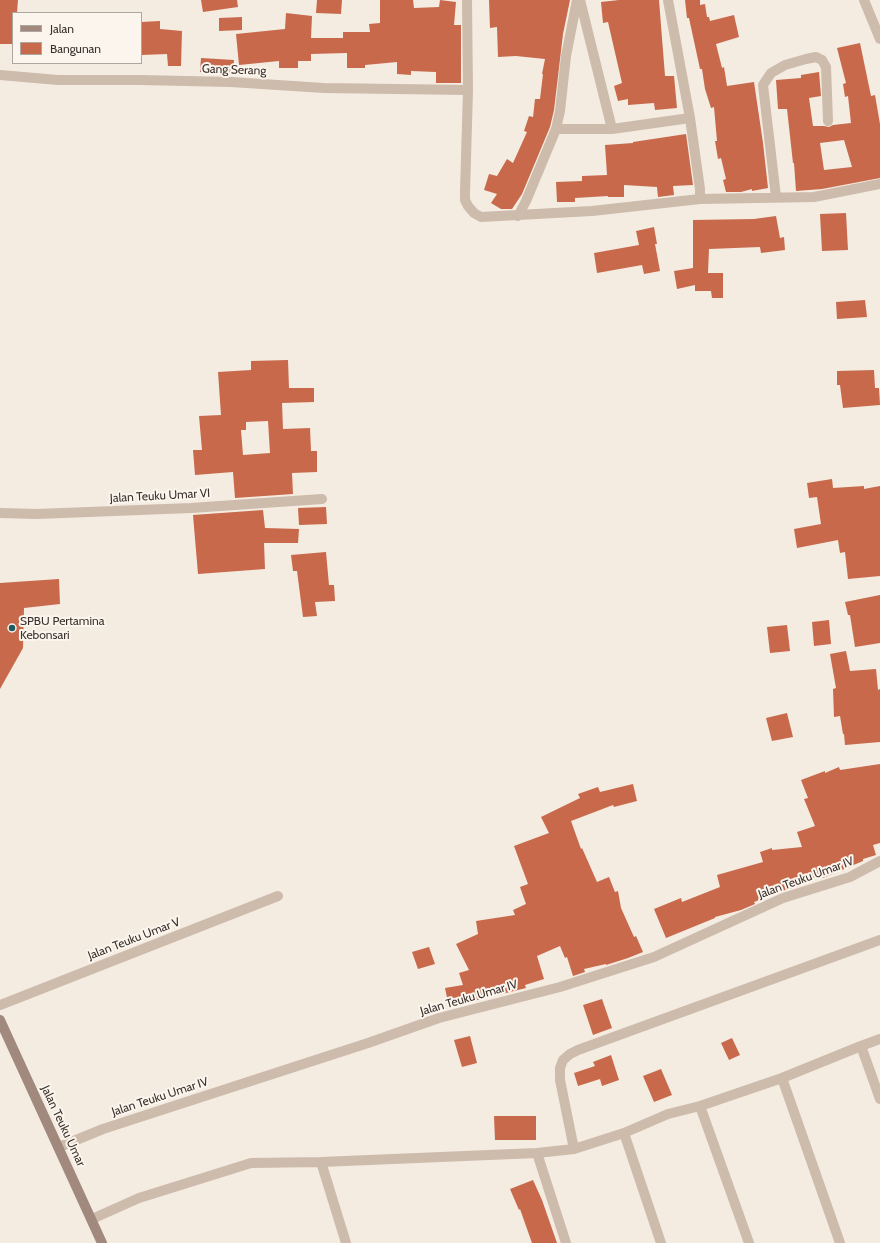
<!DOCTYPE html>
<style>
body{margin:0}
#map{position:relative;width:880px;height:1243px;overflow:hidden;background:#f4ebe1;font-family:Cabin,sans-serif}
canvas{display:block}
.legend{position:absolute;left:12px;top:12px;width:130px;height:52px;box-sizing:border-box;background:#fbf5ee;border:1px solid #aea6a0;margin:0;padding:5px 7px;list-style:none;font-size:12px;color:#3b302b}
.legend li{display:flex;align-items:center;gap:8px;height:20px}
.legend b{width:20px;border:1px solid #aea6a0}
</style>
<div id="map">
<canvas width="880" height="1243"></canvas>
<ul class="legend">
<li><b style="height:5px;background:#a18a7d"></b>Jalan</li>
<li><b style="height:11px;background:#c8694b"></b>Bangunan</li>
</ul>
</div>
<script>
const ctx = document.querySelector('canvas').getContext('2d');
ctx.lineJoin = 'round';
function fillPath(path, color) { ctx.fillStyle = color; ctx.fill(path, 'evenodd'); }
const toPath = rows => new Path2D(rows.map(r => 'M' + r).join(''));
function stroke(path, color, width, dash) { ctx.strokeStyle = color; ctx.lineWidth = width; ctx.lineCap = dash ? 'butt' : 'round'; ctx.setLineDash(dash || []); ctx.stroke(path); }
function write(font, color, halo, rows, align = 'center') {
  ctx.font = font + ' Cabin,sans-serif'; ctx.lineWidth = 4; ctx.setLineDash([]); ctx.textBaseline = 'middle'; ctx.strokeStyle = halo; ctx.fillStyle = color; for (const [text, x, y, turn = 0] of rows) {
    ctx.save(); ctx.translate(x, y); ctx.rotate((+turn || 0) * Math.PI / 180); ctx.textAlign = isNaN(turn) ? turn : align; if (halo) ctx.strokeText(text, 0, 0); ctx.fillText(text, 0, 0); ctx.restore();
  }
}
fillPath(toPath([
 [0,0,18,0,17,13,13,13,13,44,0,44],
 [201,0,237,0,238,7,203,12],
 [317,0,342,0,341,14,316,13],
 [380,0,413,0,414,8,439,7,440,0,456,2,454,25,461,25,461,83,436,83,436,72,411,71,411,75,397,74,397,62,365,65,365,68,347,68,347,53,311,54,311,61,298,61,298,68,279,68,279,61,239,65,236,34,285,29,286,13,312,16,311,38,343,38,343,32,370,32,369,24,380,23],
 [489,0,570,0,563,34,554,110,550,127,522,194,512,209,501,209,491,203,497,194,484,190,489,174,497,176,507,159,513,163,527,132,524,131,529,116,533,117,535,99,540,99,543,74,542,74,545,59,516,56,498,57,497,27,490,28],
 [619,0,659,0,665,76,674,76,677,108,655,110,654,103,628,105,628,99,618,101,614,86,622,83,608,22,603,23,601,2],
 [685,0,700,0,700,5,705,4,707,17,709,17,710,21,734,15,739,37,716,44,722,68,724,67,727,86,754,82,763,143,768,188,752,191,752,189,741,192,726,192,723,180,726,179,721,158,718,159,715,141,717,141,714,107,711,108,705,89,702,69,700,69,689,18,687,18],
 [242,17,242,30,219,31,219,18],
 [160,21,160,29,182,31,181,66,168,66,167,54,142,55,141,22],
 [860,43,871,96,875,95,880,124,880,178,822,189,796,191,794,163,793,163,787,109,778,109,776,80,801,78,801,75,819,72,821,96,809,98,813,126,824,126,829,127,833,125,851,123,848,96,845,97,843,84,846,83,837,48],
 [844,140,852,167,824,170,820,143],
 [201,58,234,60,233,74,200,72],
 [686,134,693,185,673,186,674,195,658,197,657,187,624,185,624,197,608,197,608,196,575,198,575,202,557,202,556,182,582,181,582,176,607,175,605,145,633,143,633,142],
 [846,213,848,250,822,251,820,214],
 [776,216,780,238,784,237,785,250,761,253,760,247,709,249,708,273,723,273,723,298,712,298,711,291,695,291,695,285,677,289,674,271,693,268,693,220,754,219],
 [654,227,657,244,655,244,660,271,644,274,642,265,597,273,594,253,639,245,636,231],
 [865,300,867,317,837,319,836,302],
 [288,360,289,388,314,388,314,402,282,403,283,429,310,428,311,451,317,451,317,472,292,473,293,494,235,498,233,472,195,475,193,450,202,450,199,416,221,415,218,372,251,370,251,361],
 [268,421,270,453,243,455,241,430,246,430,246,422],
 [874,370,875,388,879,388,880,405,843,408,840,385,837,385,837,371],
 [832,479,833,488,864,486,864,489,880,486,880,576,848,579,845,552,840,553,838,540,797,548,794,529,821,524,817,497,809,498,807,483],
 [326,507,327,524,299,525,298,508],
 [263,510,265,528,299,529,298,543,264,543,265,569,198,574,193,515],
 [326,552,329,585,334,585,335,601,315,602,317,616,303,617,297,571,293,571,291,555],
 [59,579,60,604,24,608,23,648,0,689,0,583],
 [880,595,880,643,855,647,850,615,848,615,845,602],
 [829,620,831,644,814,646,812,622],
 [787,625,790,651,770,653,767,627],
 [846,651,850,671,876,669,878,690,880,689,880,742,845,745,844,734,843,734,840,716,834,717,833,689,836,688,830,654],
 [787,713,793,737,772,741,766,718],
 [880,764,880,843,873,845,876,855,863,859,863,861,823,878,822,875,799,883,800,886,785,890,754,902,755,904,741,910,715,917,715,918,666,938,654,909,681,898,682,902,720,887,717,875,763,862,760,852,772,848,772,850,802,847,797,832,815,826,804,799,808,798,801,780,825,771,825,773,839,767,840,770],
 [633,784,637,801,614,807,613,805,571,821,581,849,582,848,597,882,609,877,615,892,618,891,621,908,634,937,636,936,643,952,628,958,606,965,606,964,584,969,585,972,573,976,567,957,565,958,560,946,537,956,544,979,525,985,526,988,449,1007,445,988,463,985,459,973,469,970,456,944,478,934,476,921,515,915,513,910,526,904,520,887,528,884,514,846,549,833,541,817,580,798,578,794,598,787,600,792],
 [429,947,435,964,418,969,412,952],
 [602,999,612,1028,593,1035,583,1005],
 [470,1036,477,1063,462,1067,454,1040],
 [732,1038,740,1055,729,1060,721,1043],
 [611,1055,619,1080,602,1086,600,1079,578,1086,574,1073,595,1066,593,1062],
 [661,1069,672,1095,654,1102,643,1076],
 [494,1116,536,1116,536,1140,495,1140],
 [533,1180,542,1200,557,1243,532,1243,520,1209,519,1210,510,1189]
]), '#c8694b');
stroke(toPath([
 [467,0,468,90,465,192,465,200,468,206,474,213,481,217,592,211,700,199,814,197,880,184],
 [580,0,612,129],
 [668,0,690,118,700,189,700,199],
 [864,0,880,39],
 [0,75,58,80,140,80,231,82,324,88,468,90],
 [556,129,612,129,690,118],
 [776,197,763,85,771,73,785,65,806,59,816,57,822,60,826,67,828,121],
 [518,216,526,201,556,129,560,111,566,56,577,0],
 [0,513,37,514,191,508,322,499],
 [0,1005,278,896],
 [861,1046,880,1099],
 [782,1078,840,1243],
 [700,1106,749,1243],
 [624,1133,661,1243],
 [59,1147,103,1129,368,1043,439,1018,560,987,654,957,783,898,850,877,880,861],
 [574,1149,560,1080,560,1068,563,1060,570,1054,578,1050,880,940],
 [537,1153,566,1243],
 [321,1162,346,1243],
 [92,1219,139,1198,251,1163,321,1162,537,1153,574,1149,624,1133,668,1114,700,1106,782,1078,861,1046,880,1039]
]), '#cdbbac', 10);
stroke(toPath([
 [0,1020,102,1243]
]), '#a18a7d', 10);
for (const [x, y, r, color] of [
 [12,628,4,"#1f5a5e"]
]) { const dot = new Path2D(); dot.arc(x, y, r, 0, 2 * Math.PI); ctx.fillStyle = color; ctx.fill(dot); stroke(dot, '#fbf5ee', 1.5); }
write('12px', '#3b302b', '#fbf5ee', [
 ["Gang Serang",234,70,2],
 ["Jalan Teuku Umar VI",160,496,-3],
 ["Jalan Teuku Umar IV",806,878,-20],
 ["Jalan Teuku Umar V",134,939,-21],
 ["Jalan Teuku Umar IV",469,998,-16],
 ["Jalan Teuku Umar IV",160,1097,-18],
 ["Jalan Teuku Umar",63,1126,65]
]);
write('12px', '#3b302b', '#fbf5ee', [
 ["SPBU Pertamina",20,621],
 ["Kebonsari",20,635]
], 'left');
</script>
